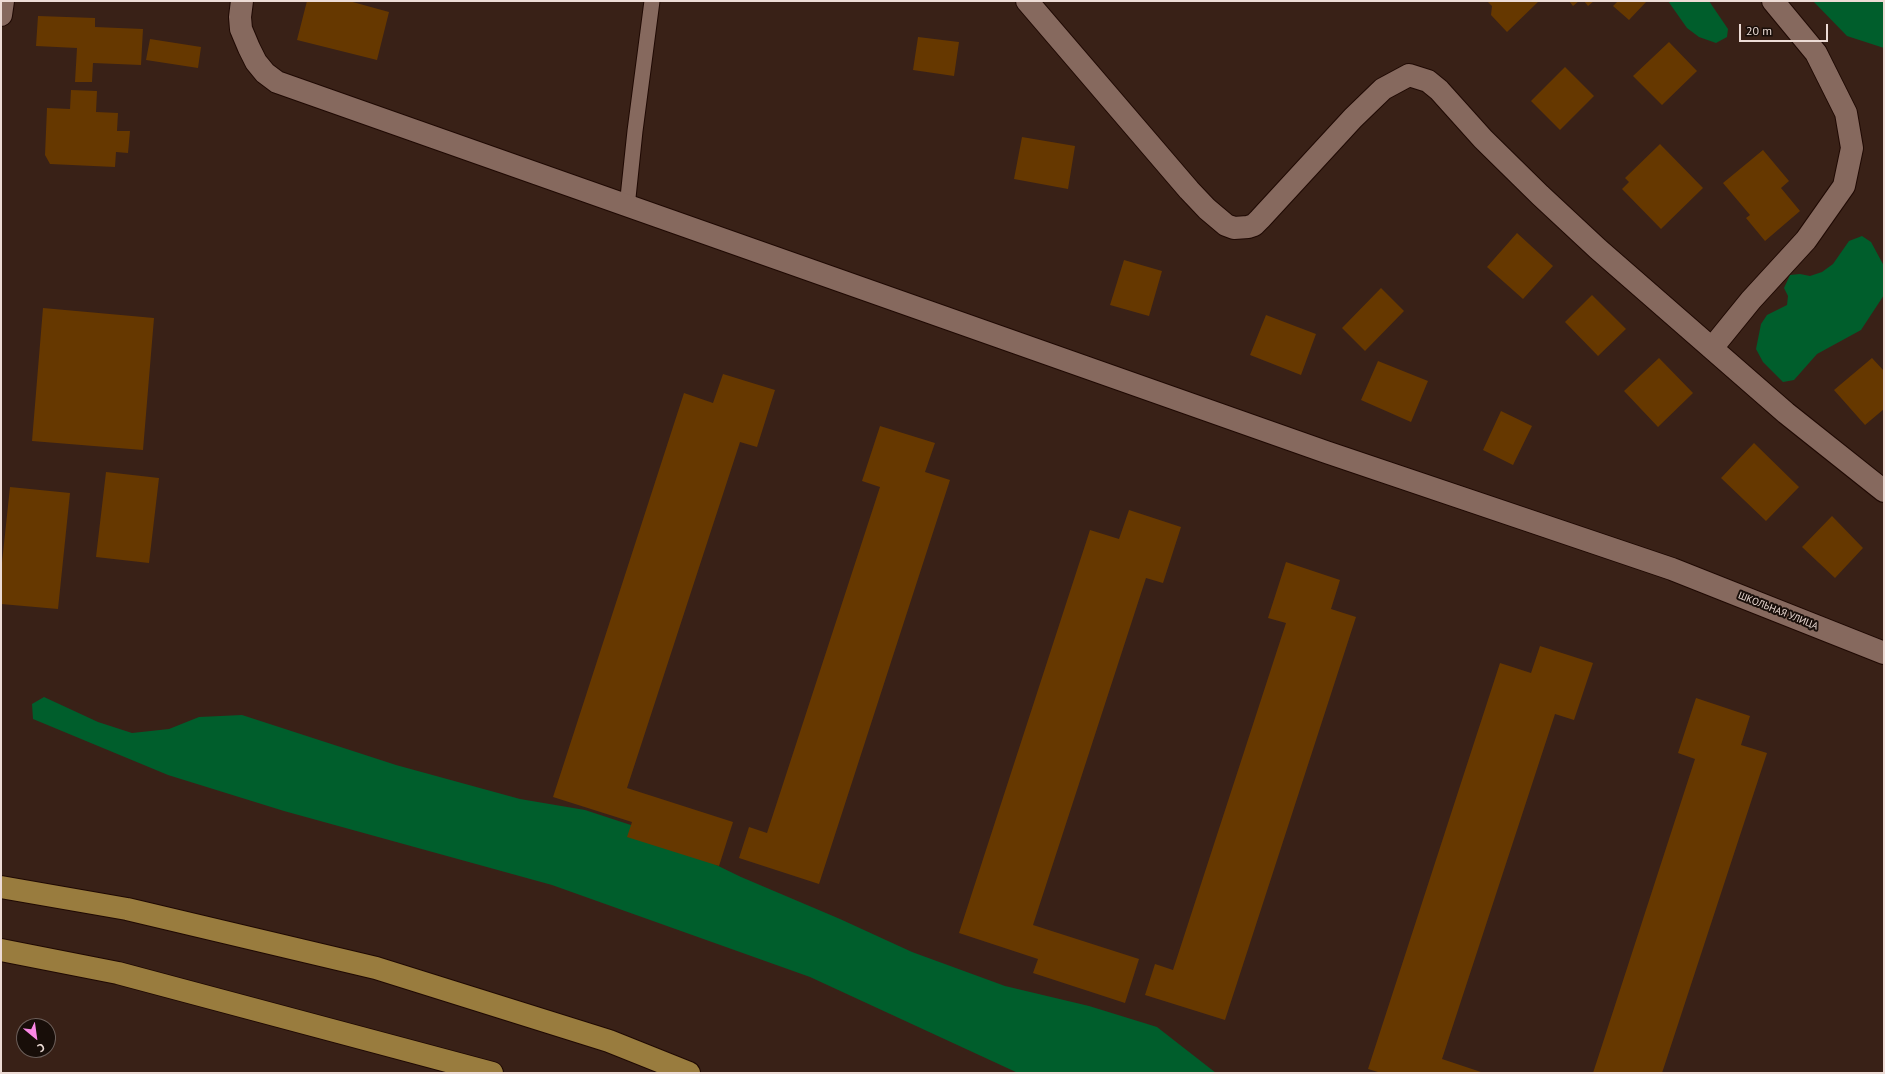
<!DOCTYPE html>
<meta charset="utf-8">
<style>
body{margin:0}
#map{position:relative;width:1885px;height:1074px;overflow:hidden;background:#392117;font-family:"PT Sans",sans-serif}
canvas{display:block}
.frame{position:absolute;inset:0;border:2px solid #eddcd6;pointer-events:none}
.north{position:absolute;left:16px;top:1018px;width:40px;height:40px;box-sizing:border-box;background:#180e09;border:1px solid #6d605b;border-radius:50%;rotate:151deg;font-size:11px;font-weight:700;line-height:16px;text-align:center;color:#eddcd6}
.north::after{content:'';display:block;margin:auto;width:14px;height:18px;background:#fb87e5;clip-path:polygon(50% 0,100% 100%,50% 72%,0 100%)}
.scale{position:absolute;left:1739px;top:24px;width:89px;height:18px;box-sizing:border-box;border:2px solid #eddcd6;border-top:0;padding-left:5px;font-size:12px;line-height:14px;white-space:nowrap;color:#eddcd6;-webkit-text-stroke:3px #180e09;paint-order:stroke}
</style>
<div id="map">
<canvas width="1885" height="1074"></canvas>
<div class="frame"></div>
<div class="north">С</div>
<div class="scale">20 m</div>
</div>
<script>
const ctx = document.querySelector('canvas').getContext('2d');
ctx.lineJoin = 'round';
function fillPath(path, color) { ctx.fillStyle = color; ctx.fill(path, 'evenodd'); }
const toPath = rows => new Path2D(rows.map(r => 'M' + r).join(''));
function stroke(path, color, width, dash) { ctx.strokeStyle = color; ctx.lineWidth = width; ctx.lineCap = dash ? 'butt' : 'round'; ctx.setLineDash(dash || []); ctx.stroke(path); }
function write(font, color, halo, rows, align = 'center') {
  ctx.font = font + ' "PT Sans",sans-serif'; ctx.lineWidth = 4; ctx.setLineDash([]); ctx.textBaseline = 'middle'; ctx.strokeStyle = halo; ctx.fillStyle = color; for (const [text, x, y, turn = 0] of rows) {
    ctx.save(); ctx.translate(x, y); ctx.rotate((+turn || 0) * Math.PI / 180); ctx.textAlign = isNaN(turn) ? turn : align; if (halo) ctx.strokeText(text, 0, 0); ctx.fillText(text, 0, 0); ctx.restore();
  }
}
fillPath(toPath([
 [1668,1,1709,1,1728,29,1727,37,1716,43,1699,37,1687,28],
 [1813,1,1884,1,1884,48,1847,36],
 [1862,236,1871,242,1884,266,1884,295,1861,330,1817,354,1794,380,1783,382,1763,362,1756,349,1761,324,1767,315,1787,305,1788,296,1784,288,1790,275,1800,274,1810,276,1822,272,1833,264,1849,241],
 [44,697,98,722,132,733,169,729,199,717,242,715,396,765,520,799,585,810,640,828,741,877,840,919,912,952,1005,986,1089,1006,1157,1027,1216,1073,1018,1073,810,977,552,885,284,811,168,775,33,719,32,704]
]), '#005e2c');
fillPath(toPath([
 [307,1,349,1,389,12,377,60,297,40],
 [1487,1,1539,1,1507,32,1491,15,1492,6],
 [1569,1,1579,1,1573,6],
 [1584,1,1594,1,1588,6],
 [1618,1,1647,1,1629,20,1613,6],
 [38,16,95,18,95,27,143,29,141,65,93,63,92,82,75,82,77,48,36,46],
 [918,37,959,42,954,76,913,70],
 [150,39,201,47,198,68,146,60],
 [1669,42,1697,71,1662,105,1633,76],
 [1565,67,1594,96,1560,130,1531,101],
 [71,90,97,91,96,112,118,113,117,131,130,131,128,153,116,152,115,167,50,164,45,155,47,108,70,109],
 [1022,137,1075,146,1068,189,1014,179],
 [1660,144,1703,188,1661,229,1622,189,1629,182,1625,178],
 [1763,150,1789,181,1781,188,1800,211,1765,241,1746,218,1750,215,1723,183],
 [1517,233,1553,266,1523,299,1487,267],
 [1124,260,1162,271,1149,316,1110,305],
 [1381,288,1404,311,1365,351,1342,328],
 [1592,295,1626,329,1598,356,1565,322],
 [43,308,154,318,143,450,32,441],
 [1266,315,1316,334,1301,375,1250,355],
 [1659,358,1693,393,1658,427,1624,391],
 [1872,358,1884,371,1884,409,1865,425,1834,390],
 [1378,361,1428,381,1411,422,1361,400],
 [723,374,775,390,757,447,740,442,627,788,733,822,719,866,627,837,632,822,553,797,684,393,713,403],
 [1501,411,1532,426,1513,465,1483,450],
 [880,426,935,443,925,472,950,480,819,884,739,858,749,827,767,833,880,487,862,481],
 [1754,443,1799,487,1766,521,1721,478],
 [106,472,159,478,149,563,96,557],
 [10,487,70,493,58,609,1,604,1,572],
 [1129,510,1181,527,1163,583,1146,578,1033,925,1139,959,1125,1003,1033,973,1038,959,959,933,1090,530,1119,539],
 [1832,516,1863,548,1835,578,1802,547],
 [1286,562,1340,580,1331,609,1356,617,1225,1020,1145,995,1155,964,1173,970,1286,623,1268,618],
 [1540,646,1593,663,1574,720,1555,714,1442,1059,1484,1073,1381,1073,1368,1069,1500,663,1531,673],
 [1696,698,1750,716,1741,745,1767,753,1662,1073,1593,1073,1695,759,1678,753]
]), '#663800');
const service = toPath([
 [627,207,635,131,652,1]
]);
const minor = toPath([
 [242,1,240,17,241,29,249,48,256,62,265,73,277,82,1326,452,1672,569,1884,653],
 [1027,1,1189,190,1207,209,1226,225,1234,228,1248,227,1254,225,1260,219,1353,118,1383,89,1409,75,1428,81,1439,90,1483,139,1540,195,1598,249,1786,413,1884,491],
 [1,15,3,1],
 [1712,348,1751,300,1806,240,1844,186,1852,148,1846,113,1816,53,1773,1]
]);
const primary = toPath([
 [1,887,127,909,376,968,609,1041,689,1073],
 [1,950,118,973,492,1073]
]);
stroke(service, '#1f0903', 17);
stroke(minor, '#1f0903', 24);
stroke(primary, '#1f0903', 24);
stroke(service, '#86695e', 15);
stroke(minor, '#86695e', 22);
stroke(primary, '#997c3e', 22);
write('10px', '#eddcd6', '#180e09', [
 ["ШКОЛЬНАЯ УЛИЦА",1778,611,22]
]);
</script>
